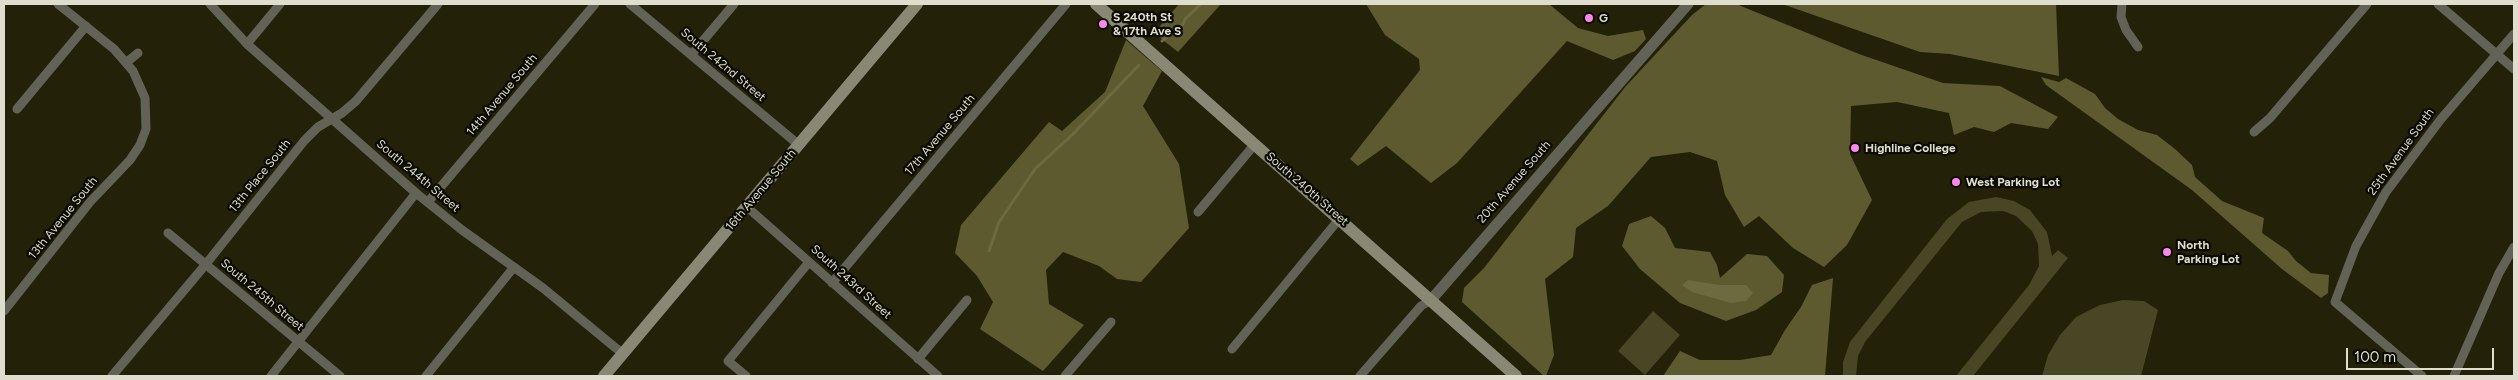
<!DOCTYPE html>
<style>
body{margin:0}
#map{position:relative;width:2518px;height:380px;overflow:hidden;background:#232108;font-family:Figtree,sans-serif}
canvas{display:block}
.frame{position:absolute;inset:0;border:5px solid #deddce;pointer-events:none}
.scale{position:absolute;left:2346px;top:348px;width:148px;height:22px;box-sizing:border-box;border:2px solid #deddce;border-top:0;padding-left:6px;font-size:15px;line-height:18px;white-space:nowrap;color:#deddce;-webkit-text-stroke:4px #0b0a03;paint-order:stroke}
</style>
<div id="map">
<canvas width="2518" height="380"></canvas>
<div class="frame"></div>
<div class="scale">100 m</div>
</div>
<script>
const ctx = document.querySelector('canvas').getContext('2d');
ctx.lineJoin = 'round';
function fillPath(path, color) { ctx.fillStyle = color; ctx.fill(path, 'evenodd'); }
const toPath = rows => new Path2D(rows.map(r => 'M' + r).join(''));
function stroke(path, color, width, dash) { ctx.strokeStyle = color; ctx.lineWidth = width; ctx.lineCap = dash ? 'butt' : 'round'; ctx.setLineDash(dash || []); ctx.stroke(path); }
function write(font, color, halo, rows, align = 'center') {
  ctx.font = font + ' Figtree,sans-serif'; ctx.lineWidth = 4.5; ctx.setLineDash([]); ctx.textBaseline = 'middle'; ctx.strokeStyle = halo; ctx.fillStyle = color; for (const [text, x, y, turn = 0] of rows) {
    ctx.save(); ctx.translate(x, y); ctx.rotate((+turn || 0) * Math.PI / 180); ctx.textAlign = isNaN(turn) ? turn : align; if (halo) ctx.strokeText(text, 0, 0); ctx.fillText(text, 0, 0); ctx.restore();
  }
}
fillPath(toPath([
 [1996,197,2014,201,2030,210,2047,232,2052,256,2058,250,2068,258,1973,376,1956,376,2029,285,2039,266,2038,244,2032,231,2016,216,2003,211,1981,212,1962,222,1865,342,1858,356,1856,376,1843,376,1843,362,1850,342,1947,219,1969,202],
 [2123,300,2144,301,2158,310,2141,376,2042,376,2048,355,2060,335,2076,317,2100,305],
 [1653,311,1680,335,1645,375,1618,351]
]), '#484625');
fillPath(toPath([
 [1179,4,1221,4,1178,52,1154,33],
 [1366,4,1549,4,1578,28,1608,36,1643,30,1646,39,1635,51,1613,60,1567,41,1457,163,1431,183,1386,146,1358,166,1350,159,1420,70,1419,59,1385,35],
 [1706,4,1736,4,1859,54,1943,83,2000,86,2058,117,2048,129,2011,123,1994,132,1974,127,1954,135,1949,113,1897,102,1851,106,1850,154,1872,200,1847,245,1824,267,1793,248,1759,216,1744,227,1725,195,1717,161,1690,152,1651,157,1608,206,1576,228,1573,257,1545,279,1554,355,1546,376,1544,376,1462,302,1464,288,1484,268,1626,86,1692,15],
 [1782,4,2056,4,2059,76,1950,54,1920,52],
 [1126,40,1162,71,1143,106,1179,164,1189,228,1141,282,1117,279,1099,266,1063,252,1046,270,1049,304,1084,325,1043,371,980,329,993,302,977,276,955,253,961,225,1049,122,1062,131,1105,92],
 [2041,77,2059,82,2066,78,2095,94,2105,108,2118,119,2138,130,2157,135,2175,149,2192,165,2195,177,2222,201,2264,218,2262,233,2288,251,2296,261,2311,273,2329,275,2328,293,2321,298,2282,269,2192,190,2046,85],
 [1651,216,1665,228,1675,248,1710,252,1717,265,1720,278,1747,254,1767,256,1784,275,1782,292,1756,310,1726,321,1680,303,1640,269,1622,246,1629,224],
 [1833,278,1825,376,1663,376,1680,351,1700,360,1740,360,1771,355,1785,330,1801,307,1812,285]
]), '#5d5a30');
fillPath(toPath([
 [1688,280,1719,285,1746,285,1753,293,1746,301,1731,303,1692,292,1682,285]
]), '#6d6a40');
stroke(toPath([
 [1162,41,1183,24,1185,19,1201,4],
 [989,251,999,222,1035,169,1073,134,1139,65]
]), '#6d6a40', 3);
stroke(toPath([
 [210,4,247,44,416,193,462,230,543,288,623,354],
 [630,4,799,145],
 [2122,4,2121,17,2126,30,2138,47],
 [2438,4,2514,69],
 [247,44,280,4],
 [691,55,734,4],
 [127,62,138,53],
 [17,109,86,26],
 [2254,132,2270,118,2367,4],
 [428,202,595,4],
 [747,207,938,376],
 [1198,212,1255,144],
 [168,233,340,376],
 [832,283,1066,4],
 [4,311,90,202,130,160,140,145,146,129,145,98,133,71,114,49,58,4],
 [1232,349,1340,218],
 [918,359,967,300],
 [112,376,206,264,304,141,318,127,342,113,356,101,438,4],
 [271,376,416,193],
 [426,376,514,267],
 [746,376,728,361,809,262],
 [1065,376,1111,322],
 [1360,376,1421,306,1431,300],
 [2422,376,2335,302,2356,246,2386,192,2441,119,2514,34],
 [2454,376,2499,273,2514,247]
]), '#636257', 9);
stroke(toPath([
 [1431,300,1688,4]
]), '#636257', 11);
stroke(toPath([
 [1096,4,1516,376],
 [604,376,917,4]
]), '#898875', 12);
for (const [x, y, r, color] of [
 [1589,18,5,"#f888eb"],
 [1103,24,5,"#f888eb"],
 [1855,148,5,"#f888eb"],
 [1956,182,5,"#f888eb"],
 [2167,252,5,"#f888eb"]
]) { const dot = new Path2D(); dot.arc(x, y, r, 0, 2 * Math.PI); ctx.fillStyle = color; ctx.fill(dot); stroke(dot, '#0b0a03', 2); }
write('bold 12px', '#deddce', '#0b0a03', [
 ["S 240th St",1113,17],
 ["& 17th Ave S",1113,31],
 ["G",1599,18],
 ["Highline College",1865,148],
 ["West Parking Lot",1966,182],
 ["North",2177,245],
 ["Parking Lot",2177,259]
], 'left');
write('12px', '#deddce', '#0b0a03', [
 ["South 242nd Street",723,65,40],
 ["14th Avenue South",502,95,-50],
 ["17th Avenue South",940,135,-50],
 ["25th Avenue South",2401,152,-54],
 ["13th Place South",260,176,-51],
 ["South 244th Street",418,176,40],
 ["20th Avenue South",1514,182,-49],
 ["South 240th Street",1307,189,41],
 ["16th Avenue South",761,190,-50],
 ["13th Avenue South",63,218,-51],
 ["South 243rd Street",851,282,42],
 ["South 245th Street",262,295,40]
]);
</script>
